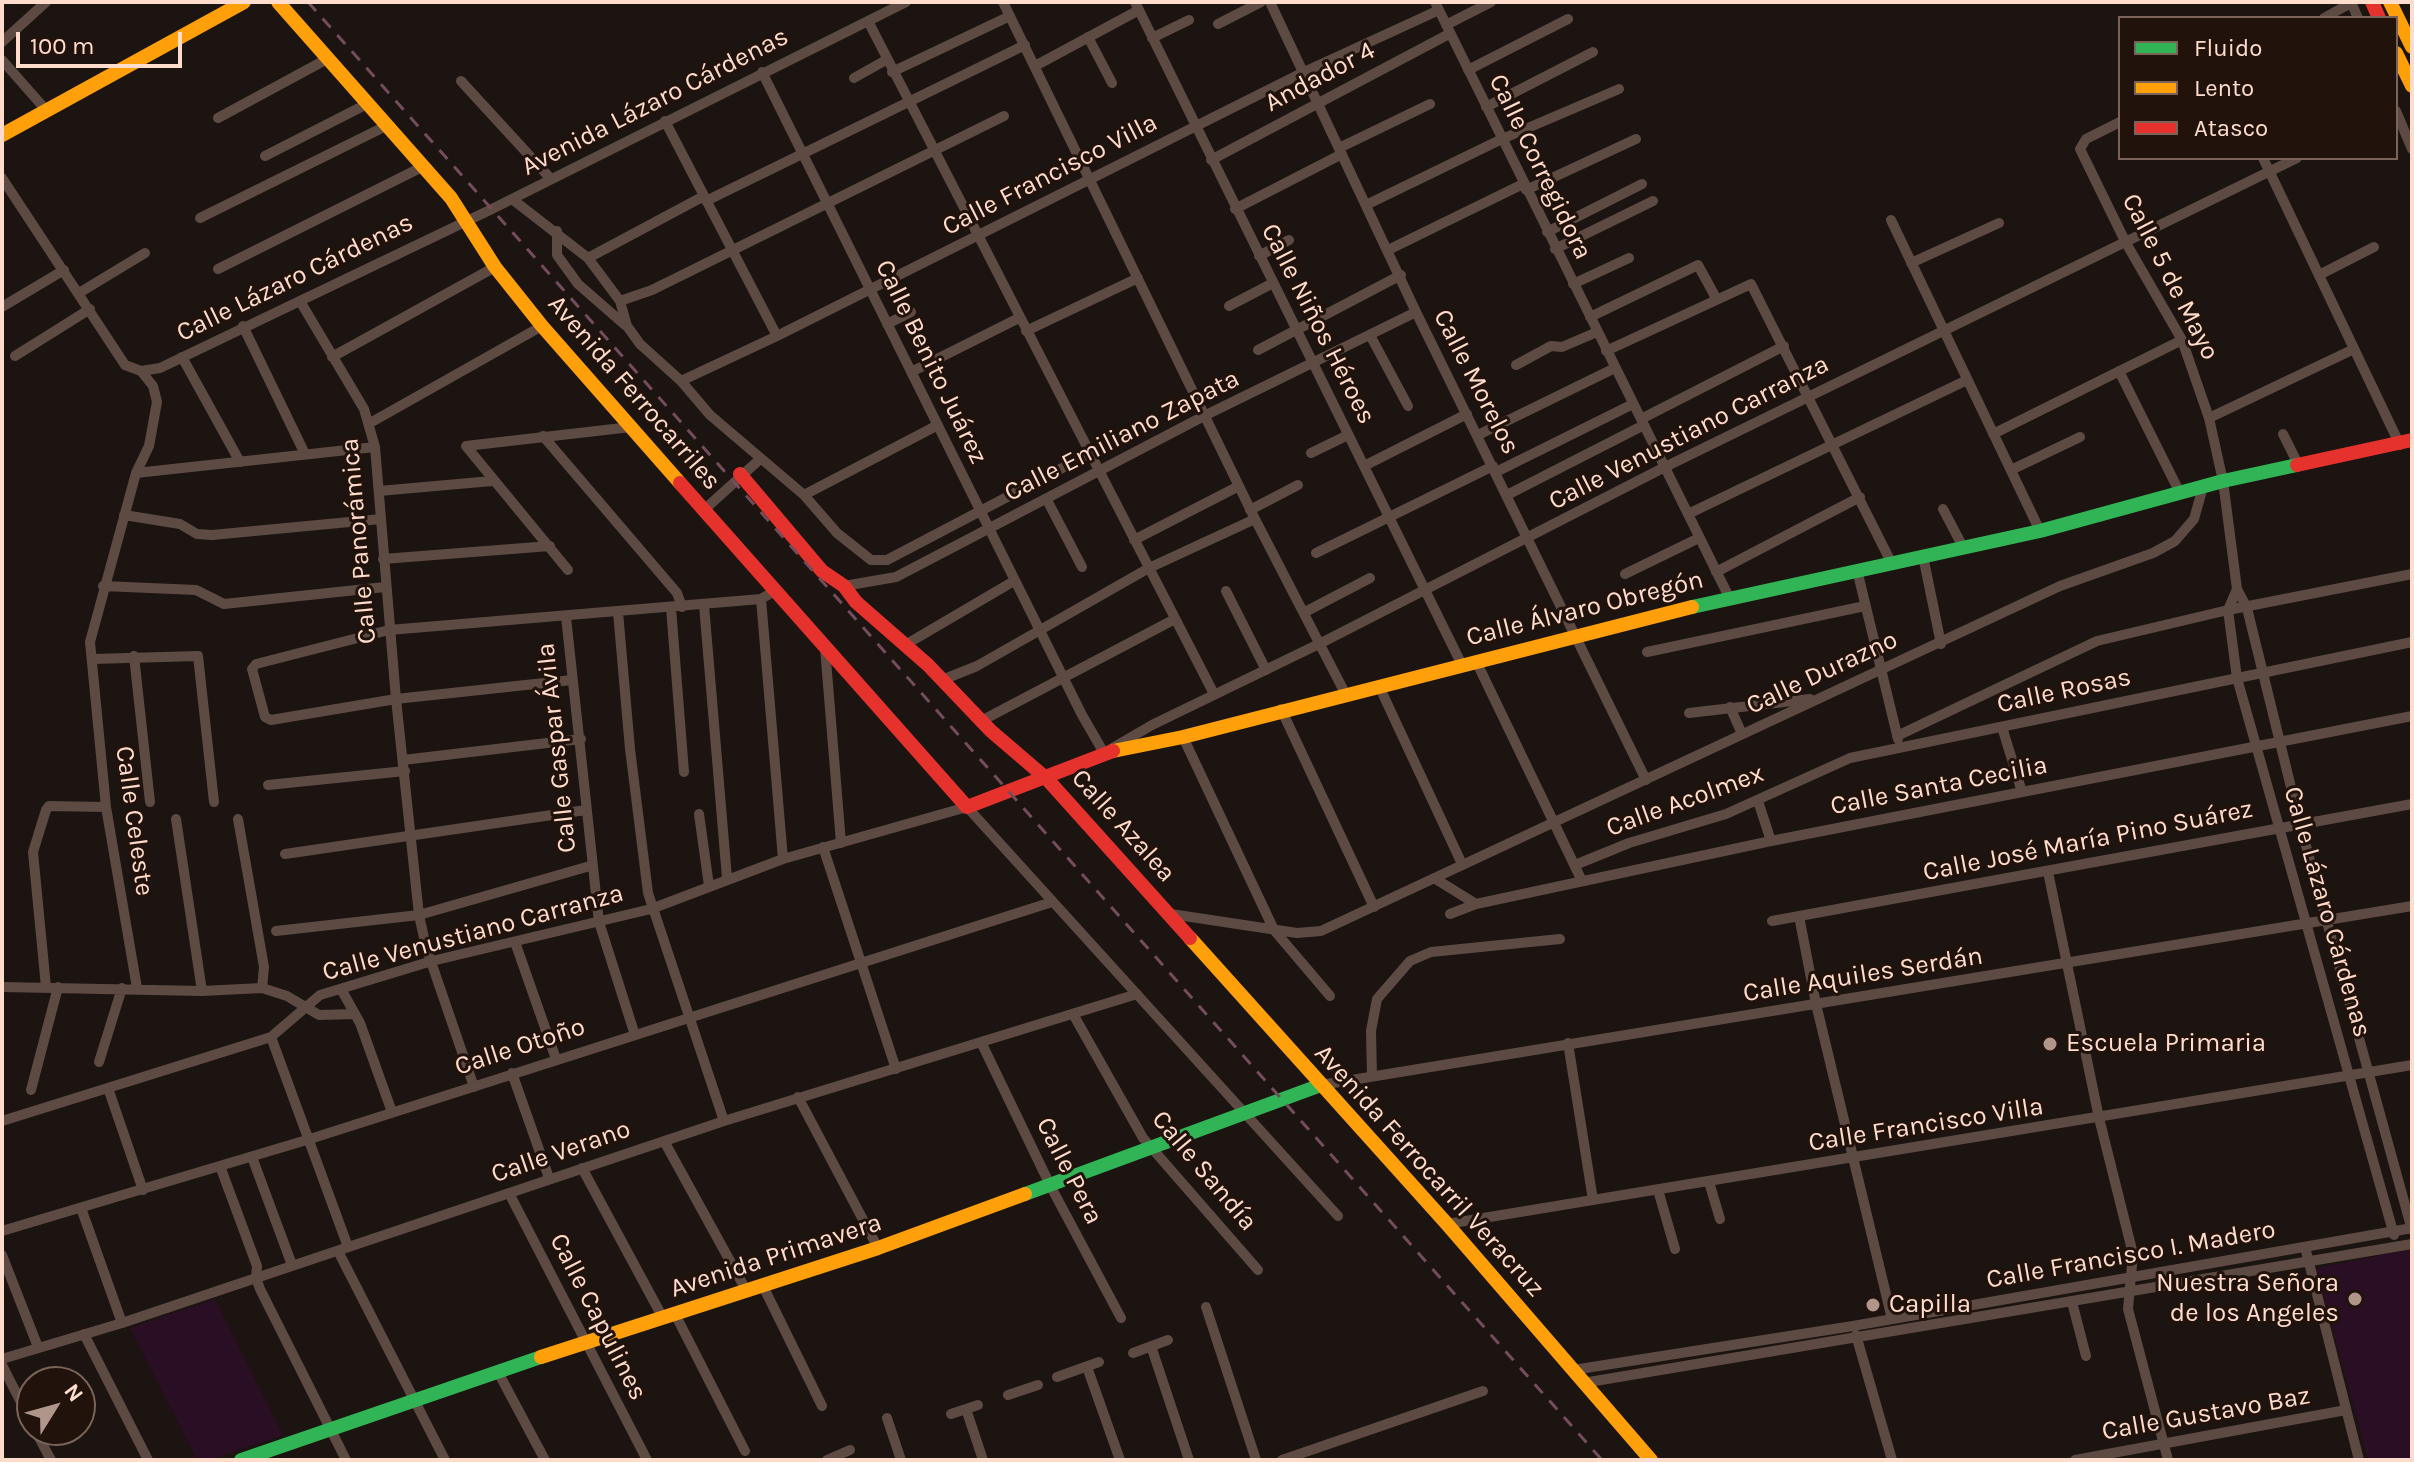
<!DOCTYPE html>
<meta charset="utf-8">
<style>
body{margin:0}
#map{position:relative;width:2414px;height:1462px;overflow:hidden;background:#1c1410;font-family:Karla,sans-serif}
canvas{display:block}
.frame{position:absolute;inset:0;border:4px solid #ffdccb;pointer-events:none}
.legend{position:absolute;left:2118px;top:16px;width:280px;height:144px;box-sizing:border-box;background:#21130b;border:2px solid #7a6358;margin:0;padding:10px 14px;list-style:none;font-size:24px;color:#ffdccb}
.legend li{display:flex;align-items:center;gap:16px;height:40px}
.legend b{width:40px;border:2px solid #7a6358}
.north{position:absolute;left:16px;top:1366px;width:80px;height:80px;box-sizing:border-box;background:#21130b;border:2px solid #7a6358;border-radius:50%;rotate:53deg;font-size:22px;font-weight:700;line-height:32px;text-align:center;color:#ffdccb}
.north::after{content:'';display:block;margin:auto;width:28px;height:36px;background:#b0968a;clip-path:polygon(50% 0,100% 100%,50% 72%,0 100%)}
.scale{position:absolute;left:16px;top:32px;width:166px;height:36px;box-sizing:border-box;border:4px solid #ffdccb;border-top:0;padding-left:10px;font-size:24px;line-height:28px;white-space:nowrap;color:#ffdccb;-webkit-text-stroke:6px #21130b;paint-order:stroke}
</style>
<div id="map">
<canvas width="2414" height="1462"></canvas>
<div class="frame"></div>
<ul class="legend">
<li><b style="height:10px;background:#30b455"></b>Fluido</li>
<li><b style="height:10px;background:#ff9f0a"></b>Lento</li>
<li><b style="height:10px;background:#e5322d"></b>Atasco</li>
</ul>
<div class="north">N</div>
<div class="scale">100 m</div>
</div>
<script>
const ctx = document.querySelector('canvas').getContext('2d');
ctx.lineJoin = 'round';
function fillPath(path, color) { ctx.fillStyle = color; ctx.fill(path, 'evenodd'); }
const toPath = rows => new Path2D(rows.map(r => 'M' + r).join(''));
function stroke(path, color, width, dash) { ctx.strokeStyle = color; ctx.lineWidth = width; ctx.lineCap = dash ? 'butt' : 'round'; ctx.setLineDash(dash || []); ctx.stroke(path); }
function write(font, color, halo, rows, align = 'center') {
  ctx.font = font + ' Karla,sans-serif'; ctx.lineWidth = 6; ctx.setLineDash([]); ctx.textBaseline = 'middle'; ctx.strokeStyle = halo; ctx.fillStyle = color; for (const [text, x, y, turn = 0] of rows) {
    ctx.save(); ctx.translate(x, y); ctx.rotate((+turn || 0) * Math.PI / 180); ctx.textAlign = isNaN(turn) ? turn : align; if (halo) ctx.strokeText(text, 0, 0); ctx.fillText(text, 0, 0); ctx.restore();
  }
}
fillPath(toPath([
 [2412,1249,2412,1460,2368,1460,2316,1268],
 [215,1299,283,1435,209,1460,197,1460,130,1328]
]), '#2a0e23');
stroke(toPath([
 [1003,2,1255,519,1346,695],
 [1135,2,1462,665],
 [1270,2,1416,312,1646,780],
 [1435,2,1729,597],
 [2351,2,2358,18],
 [2324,18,2351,3],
 [868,21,1214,694],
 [1218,24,1261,2],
 [1446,25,1491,2],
 [1088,37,1112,83],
 [1152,38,1189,20],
 [2,42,46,2],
 [2,60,46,110],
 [1035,66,1139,10],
 [1468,70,1568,19],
 [762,72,1082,715,1104,753,1152,725,1321,643,1665,467,2297,158],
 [892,72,1010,16],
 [854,78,886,60],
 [461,81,550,178],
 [1486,107,1593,52],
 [2396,111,2412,149],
 [218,118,329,58],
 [665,121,777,336],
 [2120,122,2086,139,2080,149,2126,243,2182,340,2209,418,2223,481,2237,589,2247,608,2300,824,2412,1230],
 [1339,148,1430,104],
 [265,156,369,103],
 [2263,158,2400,445],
 [1211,160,1449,34],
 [2,178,125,365,141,371,153,386,157,402,149,446,136,473,90,642,106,807,137,988],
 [1526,190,1636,139],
 [512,199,588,258,620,301,627,326,640,344,681,381,710,415,804,495,837,533,871,560,887,560,1089,454],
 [706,201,1025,45],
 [1366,205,1502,139,1619,89],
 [1235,209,1342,154],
 [200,218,388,125],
 [1891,220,2040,531],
 [557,231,557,255,578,284,625,325],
 [1547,232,1642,184],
 [1555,249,1653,201],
 [1388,250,1523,184],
 [1259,256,1289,240],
 [588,258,704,196],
 [1911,263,1999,223],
 [218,269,424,166],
 [2319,275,2374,247],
 [1573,284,1629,258],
 [79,293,145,253],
 [300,301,364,409,375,447,396,699,419,915,426,947,474,1087],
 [620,301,652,290,1004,116],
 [1229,306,1273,283],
 [2,307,64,270],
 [1590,317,1698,265,1716,298],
 [887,324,911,312],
 [243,326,305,454],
 [1026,331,1138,278],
 [1370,335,1408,406],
 [1258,350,1401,275],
 [1606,351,1751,284,1891,562],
 [15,356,90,309],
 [182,357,240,462],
 [332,357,495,267],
 [1516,365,1551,346,1562,347,1597,332],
 [141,371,160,368,492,209,906,2],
 [2119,371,2180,493],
 [911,372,1019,318],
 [681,381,777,336,1304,72,1439,10],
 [2209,418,2354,349],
 [1641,419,1784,346],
 [370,423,542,326],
 [1993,434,2182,340],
 [2283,434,2299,466],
 [1478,435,1615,368],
 [543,436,677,593,682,607],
 [1311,453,1348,435],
 [1366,465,1467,414],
 [2011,470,2080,437],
 [1496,472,1633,404],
 [136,473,375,447],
 [379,491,492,481],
 [804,495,938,425],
 [1507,495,1644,425],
 [1047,500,1082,567],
 [705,509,759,460],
 [1943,509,1963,547],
 [1250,510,1298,485],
 [1688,514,1967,380],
 [124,515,180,524,197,534,212,535,381,519],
 [1134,540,1239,486],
 [1316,553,1493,466],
 [1923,556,1941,644],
 [383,559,550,546],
 [568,570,466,446,631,427],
 [1857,570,1898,739],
 [1716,572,1860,497],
 [1625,574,1699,538],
 [103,586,196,590,224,604,385,587],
 [844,586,896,577,1206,415,1416,312],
 [2237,589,2228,610,2237,678,2394,1235],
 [1226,591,1266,670],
 [761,599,783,859],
 [704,605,727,878],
 [671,608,684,772],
 [618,612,630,749,648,893,724,1121],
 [1305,612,1370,578],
 [566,617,599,922,634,1032],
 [905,645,1014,581],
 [825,648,841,843],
 [1647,652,1865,606],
 [134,656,150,802],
 [93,659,198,656,214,802],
 [1476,661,1582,881],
 [572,680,396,699,271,720,265,717,252,669,256,664,389,630,761,599,776,590],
 [942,680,977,666,1149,568,1255,519],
 [1379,686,1462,864],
 [1730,707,1742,734],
 [1281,709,1374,907],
 [1689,713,1810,699],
 [981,721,1175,619],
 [2002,727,2022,792],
 [1897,736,2097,641,2228,610,2412,574],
 [1183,737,1274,930,1330,996],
 [403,760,581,739],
 [268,785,405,771],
 [1758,801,1771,841],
 [699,814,709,886],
 [176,819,202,991],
 [238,819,264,967,262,988],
 [823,847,896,1069],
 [285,854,586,810],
 [1575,865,1629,843,1726,814,1850,758,2412,642],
 [2048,872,2099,1118,2133,1254,2128,1309,2168,1460],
 [1434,878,1476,904],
 [1171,914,1297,933,1321,931,2060,586,2153,553,2175,541,2194,519,2203,487],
 [1450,914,1476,904,1771,841,2412,716],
 [1799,916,1816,1004,1892,1319],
 [1772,921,2412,804],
 [276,931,419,915,590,866],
 [515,942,556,1059],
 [2,987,202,991,262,988,287,996,319,1015,355,1014],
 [46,987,33,852,46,810,49,806,106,807],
 [341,989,360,1023,392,1112],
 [1073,1014,1143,1138,1258,1270],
 [271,1037,348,1247],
 [981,1042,1051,1187,1121,1318],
 [1568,1043,1593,1200],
 [99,1062,122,988],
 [512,1073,549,1178],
 [1372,1076,1371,1031,1377,999,1410,961,1431,952,1560,939],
 [1321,1085,2412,906],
 [108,1088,143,1190],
 [31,1090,58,987],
 [798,1097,878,1248],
 [2,1121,271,1037,320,995,432,961,651,909,783,859,967,807,1338,1216],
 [664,1141,746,1290],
 [252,1157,292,1265],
 [220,1166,257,1266,256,1278,260,1289,346,1460],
 [582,1168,663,1318],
 [1709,1182,1720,1219],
 [1658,1190,1675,1249],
 [509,1193,647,1460],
 [81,1208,122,1323],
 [1447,1224,2412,1065],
 [2,1231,310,1139,1052,902],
 [2305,1247,2359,1460],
 [338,1251,445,1460],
 [2,1255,38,1347],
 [763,1286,822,1406],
 [2072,1302,2086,1356],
 [1206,1307,1256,1460],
 [675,1314,745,1451],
 [84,1334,148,1460],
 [1856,1335,1892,1460],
 [1151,1346,1189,1460],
 [1133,1353,1168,1340],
 [2,1359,122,1323,724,1121,1137,994],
 [2,1365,32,1424],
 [1087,1367,1120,1460],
 [1573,1370,1853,1326,2412,1228],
 [498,1372,545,1460],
 [1057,1377,1099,1362],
 [1583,1383,2412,1244],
 [1008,1395,1038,1385],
 [966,1409,983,1460],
 [951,1414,978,1405],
 [887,1418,901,1460],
 [35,1430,51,1460],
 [827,1460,850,1450],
 [1282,1460,1483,1391],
 [2075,1460,2346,1410]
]), '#5d4a43', 10);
stroke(toPath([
 [1692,607,2040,531,2223,481,2297,465],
 [1025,1194,1321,1085],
 [241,1460,541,1357]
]), '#30b455', 14);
stroke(toPath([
 [278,2,451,198,495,267,542,326,680,483],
 [2390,2,2412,47],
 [2396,53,2412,86],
 [2,135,244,2],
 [1113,751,1183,737,1692,607],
 [1190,938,1447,1224,1651,1460],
 [541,1357,878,1248,1025,1194]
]), '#ff9f0a', 14);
stroke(toPath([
 [2372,2,2379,18],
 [2297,465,2412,440],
 [740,474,822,571,844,586,856,602,928,665,991,731,1047,779,1190,938],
 [680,483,967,807,1113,751]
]), '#e5322d', 14);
stroke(toPath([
 [308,2,1602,1460]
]), '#754c5c', 3, [12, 10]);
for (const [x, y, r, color] of [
 [2050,1044,8,"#b0968a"],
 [2355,1299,8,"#b0968a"],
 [1873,1305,8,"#b0968a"]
]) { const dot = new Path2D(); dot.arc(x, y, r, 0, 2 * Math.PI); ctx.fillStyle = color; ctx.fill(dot); stroke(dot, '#21130b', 3); }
write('26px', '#ffdccb', '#21130b', [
 ["Andador 4",1320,77,-28],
 ["Avenida Lázaro Cárdenas",655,102,-27],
 ["Calle Corregidora",1540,167,64],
 ["Calle Francisco Villa",1050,175,-27],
 ["Calle 5 de Mayo",2170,277,63],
 ["Calle Lázaro Cárdenas",295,278,-26],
 ["Calle Niños Héroes",1318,324,63],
 ["Calle Benito Juárez",931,362,64],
 ["Calle Morelos",1476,382,63],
 ["Avenida Ferrocarriles",634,393,49],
 ["Calle Venustiano Carranza",1689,433,-27],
 ["Calle Emiliano Zapata",1122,436,-27],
 ["Calle Panorámica",359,541,-95],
 ["Calle Álvaro Obregón",1585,609,-14],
 ["Calle Durazno",1822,673,-25],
 ["Calle Rosas",2064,691,-12],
 ["Calle Gaspar Ávila",557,748,-96],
 ["Calle Santa Cecilia",1939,786,-11],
 ["Calle Acolmex",1685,801,-20],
 ["Calle Celeste",134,821,82],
 ["Calle Azalea",1123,826,48],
 ["Calle José María Pino Suárez",2088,841,-11],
 ["Calle Lázaro Cárdenas",2327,912,74],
 ["Calle Venustiano Carranza",473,933,-15],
 ["Calle Aquiles Serdán",1863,975,-9],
 ["Calle Otoño",520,1047,-18],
 ["Calle Francisco Villa",1926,1125,-9],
 ["Calle Verano",561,1152,-19],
 ["Calle Pera",1069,1171,63],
 ["Calle Sandía",1204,1171,50],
 ["Avenida Ferrocarril Veracruz",1429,1171,48],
 ["Calle Francisco I. Madero",2131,1255,-10],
 ["Avenida Primavera",776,1256,-18],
 ["Calle Capulines",598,1317,63],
 ["Calle Gustavo Baz",2206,1414,-10]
]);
write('26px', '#ffdccb', '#21130b', [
 ["Escuela Primaria",2066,1044],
 ["Nuestra Señora",2339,1284,"right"],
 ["de los Angeles",2339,1314,"right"],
 ["Capilla",1889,1305]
], 'left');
</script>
